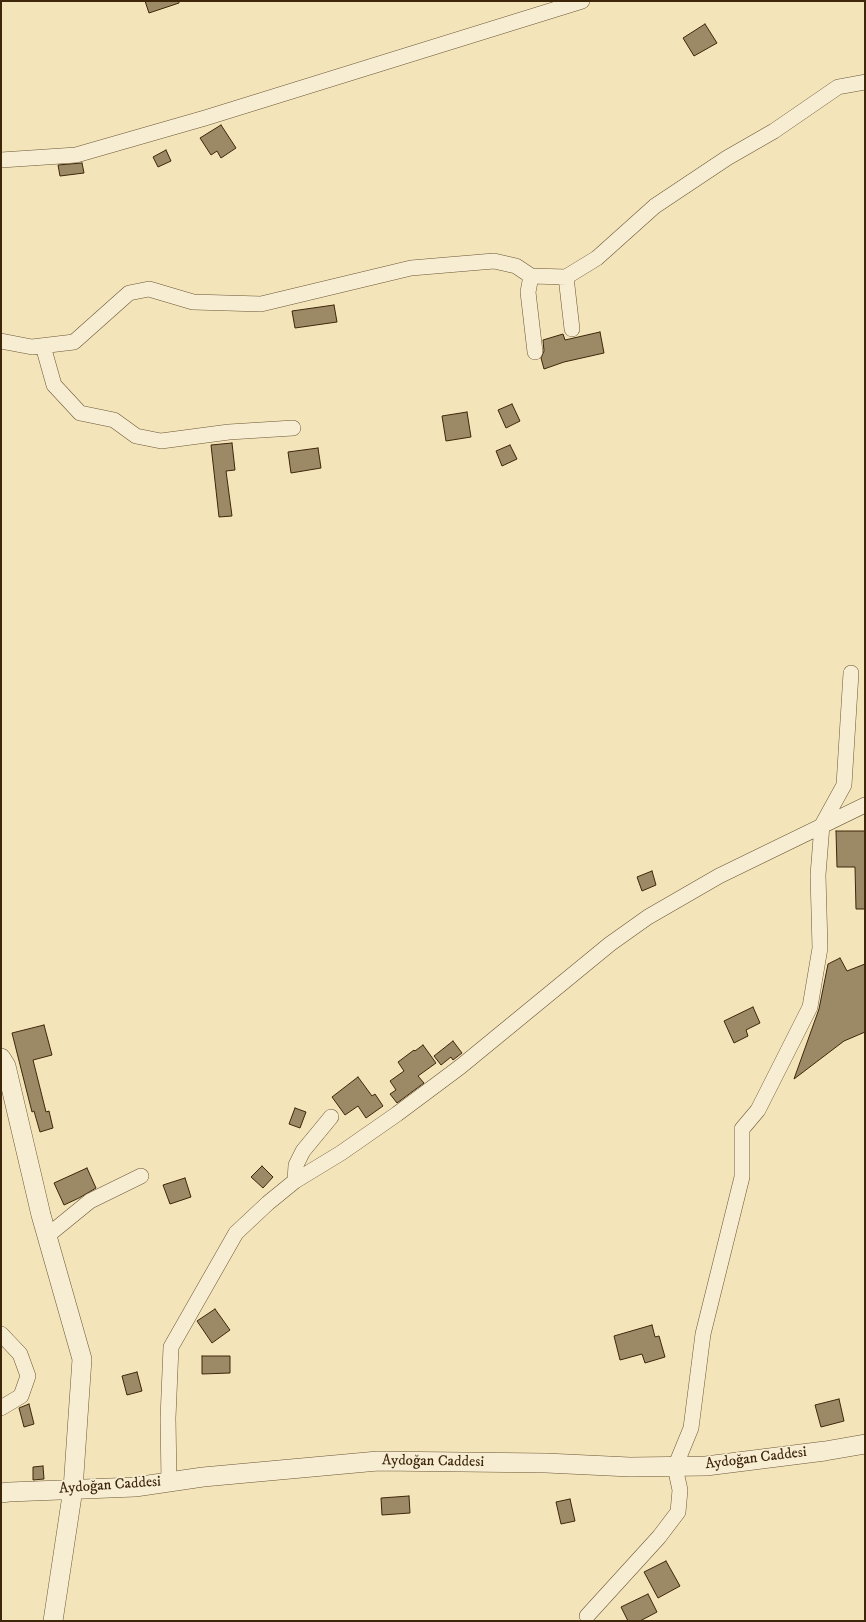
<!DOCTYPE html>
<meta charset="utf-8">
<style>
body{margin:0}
#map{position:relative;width:866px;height:1622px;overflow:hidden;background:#f3e4b9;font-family:"IM FELL DW Pica",serif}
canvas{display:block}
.frame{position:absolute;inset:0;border:2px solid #3e260a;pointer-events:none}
</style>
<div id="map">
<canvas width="866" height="1622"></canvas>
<div class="frame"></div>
</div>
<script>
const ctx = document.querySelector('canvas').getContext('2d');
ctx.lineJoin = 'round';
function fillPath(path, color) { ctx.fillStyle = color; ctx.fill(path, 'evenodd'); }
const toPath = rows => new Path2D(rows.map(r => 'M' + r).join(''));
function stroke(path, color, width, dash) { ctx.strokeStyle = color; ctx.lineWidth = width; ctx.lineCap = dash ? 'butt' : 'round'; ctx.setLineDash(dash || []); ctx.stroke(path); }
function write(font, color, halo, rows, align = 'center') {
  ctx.font = font + ' "IM FELL DW Pica",serif'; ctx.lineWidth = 3.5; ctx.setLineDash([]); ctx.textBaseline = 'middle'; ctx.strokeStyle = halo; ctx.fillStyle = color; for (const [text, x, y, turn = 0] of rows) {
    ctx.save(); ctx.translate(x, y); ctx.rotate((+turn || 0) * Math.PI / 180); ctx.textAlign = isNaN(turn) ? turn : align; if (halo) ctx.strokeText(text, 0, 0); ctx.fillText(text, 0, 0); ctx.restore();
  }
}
const building = toPath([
 [145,1,179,1,179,3,149,13,145,1],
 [705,24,717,43,694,56,683,38,705,24],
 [221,125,236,148,221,158,217,151,211,155,200,138,221,125],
 [166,150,171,161,158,167,153,157,166,150],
 [82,163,84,173,60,176,58,165,82,163],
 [334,305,337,322,295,328,292,311,334,305],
 [600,332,604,353,564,362,544,369,541,358,544,351,543,340,563,334,565,340,600,332],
 [512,404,520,421,506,428,498,410,512,404],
 [467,412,471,437,446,441,442,416,467,412],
 [232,443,235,470,226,471,232,516,219,517,211,445,232,443],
 [510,445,517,459,502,466,496,451,510,445],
 [318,448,321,468,291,473,288,452,318,448],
 [836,831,865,831,865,909,856,909,855,867,837,867,836,831],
 [652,871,656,885,642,891,637,877,652,871],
 [840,958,847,971,865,964,865,1032,844,1041,794,1079,819,1009,828,964,840,958],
 [753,1007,760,1023,746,1030,748,1036,734,1043,724,1021,753,1007],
 [44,1025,52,1055,33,1060,46,1112,49,1111,53,1128,40,1132,34,1111,32,1112,12,1033,44,1025],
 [453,1041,462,1053,453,1060,451,1057,441,1065,434,1056,453,1041],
 [423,1045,436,1063,418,1076,424,1083,397,1103,390,1094,396,1090,390,1081,404,1071,398,1062,414,1050,415,1051,423,1045],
 [358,1077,372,1096,375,1094,383,1106,366,1118,358,1106,345,1115,332,1097,358,1077],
 [295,1108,306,1112,300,1128,289,1124,295,1108],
 [262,1166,273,1177,263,1188,251,1177,262,1166],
 [87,1168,96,1188,79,1198,64,1205,54,1183,87,1168],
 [185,1178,191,1197,170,1204,163,1185,185,1178],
 [215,1309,230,1330,212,1343,197,1321,215,1309],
 [652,1325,655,1337,659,1336,665,1357,645,1363,642,1354,620,1360,614,1336,652,1325],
 [202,1356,230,1356,230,1373,202,1374,202,1356],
 [137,1372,142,1391,127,1395,122,1376,137,1372],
 [839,1399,844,1421,821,1427,815,1405,839,1399],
 [29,1404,34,1424,24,1427,19,1408,29,1404],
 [43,1466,44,1479,33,1480,33,1467,43,1466],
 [409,1496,410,1513,382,1515,381,1498,409,1496],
 [570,1499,575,1521,561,1524,556,1502,570,1499],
 [666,1561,680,1586,658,1598,644,1572,666,1561],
 [648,1594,657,1612,640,1621,628,1621,621,1607,648,1594]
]);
fillPath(building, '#9c8965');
stroke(building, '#3e260a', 1);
const minor = toPath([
 [1,160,76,155,205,118,582,1],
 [531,276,528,292,535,352],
 [566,277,572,329],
 [1,341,32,347,74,342,129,293,149,289,193,302,261,304,411,268,494,261,516,266,531,276,566,277,597,258,655,206,727,158,774,131,838,87,865,82],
 [43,346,54,385,80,413,114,420,136,436,161,441,229,432,293,428],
 [295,1181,296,1165,303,1151,331,1117],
 [47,1236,90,1201,141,1176],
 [1,1334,20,1354,28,1376,21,1396,1,1408],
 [169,1482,168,1418,171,1347,236,1233,268,1203,295,1181,341,1153,397,1114,460,1067,610,944,648,917,719,876,865,805],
 [587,1616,659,1537,678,1512,680,1490,675,1467,691,1428,703,1334,742,1177,742,1129,758,1110,810,1007,820,948,818,875,822,825,844,785,851,673]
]);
const tertiary = toPath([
 [1,1058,6,1066,41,1215,82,1359,73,1489,53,1621],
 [1,1493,9,1492,135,1487,203,1477,378,1461,546,1463,630,1467,706,1466,825,1451,865,1444]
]);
stroke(minor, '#6b5636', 16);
stroke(tertiary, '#6b5636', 20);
stroke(minor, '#f7edd2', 15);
stroke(tertiary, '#f7edd2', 19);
write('15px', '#3e260a', '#f7edd2', [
 ["Aydoğan Caddesi",756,1459,-7],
 ["Aydoğan Caddesi",433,1462,1],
 ["Aydoğan Caddesi",110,1486,-4]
]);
</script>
